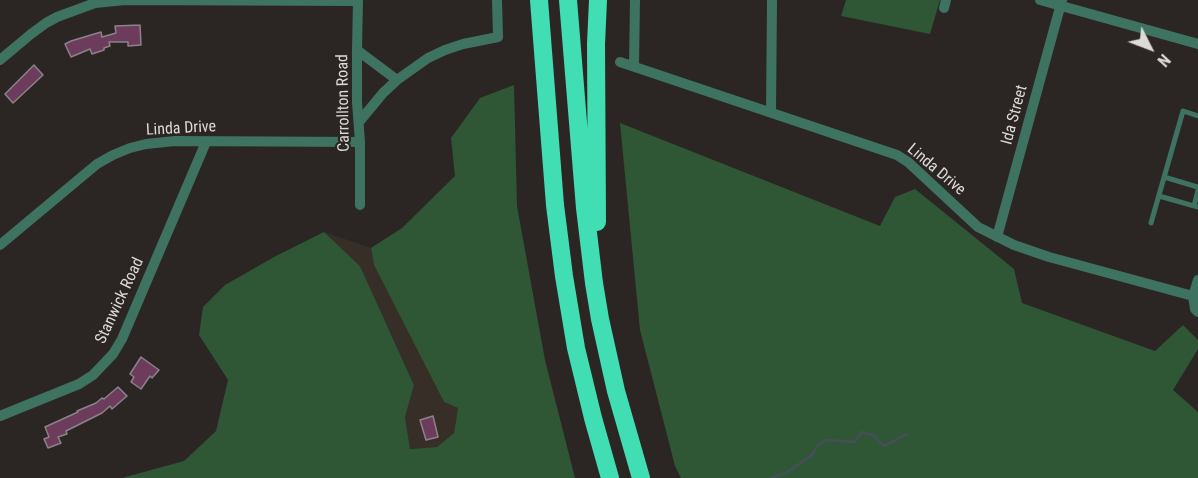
<!DOCTYPE html>
<style>
body{margin:0}
#map{position:relative;width:1198px;height:478px;overflow:hidden;background:#2b2623;font-family:"Roboto Condensed",sans-serif}
canvas{display:block}
.north{position:absolute;left:1120px;top:18px;width:60px;height:60px;-webkit-text-stroke:4px #2b2623;paint-order:stroke;rotate:132deg;font-size:16px;font-weight:700;line-height:24px;text-align:center;color:#dddad7}
.north::after{content:'';display:block;margin:auto;width:21px;height:27px;background:#dddad7;clip-path:polygon(50% 0,100% 100%,50% 72%,0 100%)}
</style>
<div id="map">
<canvas width="1198" height="478"></canvas>
<div class="north">N</div>
</div>
<script>
const ctx = document.querySelector('canvas').getContext('2d');
ctx.lineJoin = 'round';
function fillPath(path, color) { ctx.fillStyle = color; ctx.fill(path, 'evenodd'); }
const toPath = rows => new Path2D(rows.map(r => 'M' + r).join(''));
function stroke(path, color, width, dash) { ctx.strokeStyle = color; ctx.lineWidth = width; ctx.lineCap = dash ? 'butt' : 'round'; ctx.setLineDash(dash || []); ctx.stroke(path); }
function write(font, color, halo, rows, align = 'center') {
  ctx.font = font + ' "Roboto Condensed",sans-serif'; ctx.lineWidth = 4.5; ctx.setLineDash([]); ctx.textBaseline = 'middle'; ctx.strokeStyle = halo; ctx.fillStyle = color; for (const [text, x, y, turn = 0] of rows) {
    ctx.save(); ctx.translate(x, y); ctx.rotate((+turn || 0) * Math.PI / 180); ctx.textAlign = isNaN(turn) ? turn : align; if (halo) ctx.strokeText(text, 0, 0); ctx.fillText(text, 0, 0); ctx.restore();
  }
}
fillPath(toPath([
 [324,232,371,248,374,265,444,402,458,408,454,433,437,447,410,449,405,417,414,384,360,266]
]), '#382e28');
fillPath(toPath([
 [846,0,940,0,930,34,841,16],
 [514,85,517,206,545,360,575,478,122,478,184,461,216,431,228,380,199,335,203,307,225,285,274,257,324,232,360,266,414,385,405,417,410,449,437,447,454,433,458,408,444,402,374,265,371,248,402,228,455,176,451,138,480,98],
 [620,123,880,226,895,197,915,189,1014,269,1022,303,1155,351,1183,325,1198,340,1198,349,1173,390,1198,412,1198,478,681,478,675,466,640,330]
]), '#2f5635');
stroke(toPath([
 [772,478,786,473,812,455,818,445,826,440,855,442,861,432,873,435,884,446,907,434]
]), '#434f54', 3);
const building = toPath([
 [140,25,141,45,128,46,128,42,109,42,110,46,104,48,104,50,92,54,90,49,71,57,65,44,71,41,101,32,102,37,116,33,115,26,140,25],
 [34,65,43,75,13,103,5,94,34,65],
 [141,357,159,370,152,378,150,376,141,389,131,382,134,377,130,374,141,357],
 [118,387,127,396,120,402,112,409,110,406,102,413,66,431,67,434,58,437,61,443,48,448,44,439,49,437,45,427,78,412,77,411,96,403,102,398,104,399,118,387],
 [433,416,438,437,426,440,420,420,433,416]
]);
fillPath(building, '#6d3c5c');
stroke(building, '#8a8387', 1.5);
stroke(toPath([
 [1164,177,1198,187],
 [1159,196,1198,207],
 [1194,206,1198,190],
 [1151,223,1183,111,1198,116]
]), '#3e7362', 5);
stroke(toPath([
 [358,0,357,50,357,102,360,142,360,205],
 [1040,0,1198,44],
 [944,8,946,0],
 [357,50,397,80],
 [0,60,31,34,46,23,57,17,95,3,125,0,358,1],
 [620,62,897,155,908,162,978,227,1014,245,1049,257,1193,296],
 [634,66,635,0],
 [771,111,772,0],
 [359,122,383,93,397,80,428,58,445,50,463,44,498,37,497,0],
 [997,237,1062,0],
 [0,245,97,164,113,155,130,148,146,144,175,141,360,142],
 [1198,280,1193,296,1195,309,1198,312],
 [0,416,79,384,93,375,113,354,122,339,206,142]
]), '#3e7362', 10);
stroke(toPath([
 [539,0,555,205,564,276,576,348,593,418,610,478],
 [568,0,585,208,594,283,600,319,616,391,641,478],
 [597,222,596,44,598,0]
]), '#41deb3', 18);
write('16px', '#dddad7', '#2b2623', [
 ["Carrollton Road",344,103,-91],
 ["Ida Street",1015,115,-75],
 ["Linda Drive",181,129,-3],
 ["Linda Drive",936,170,40],
 ["Stanwick Road",120,301,-65]
]);
</script>
